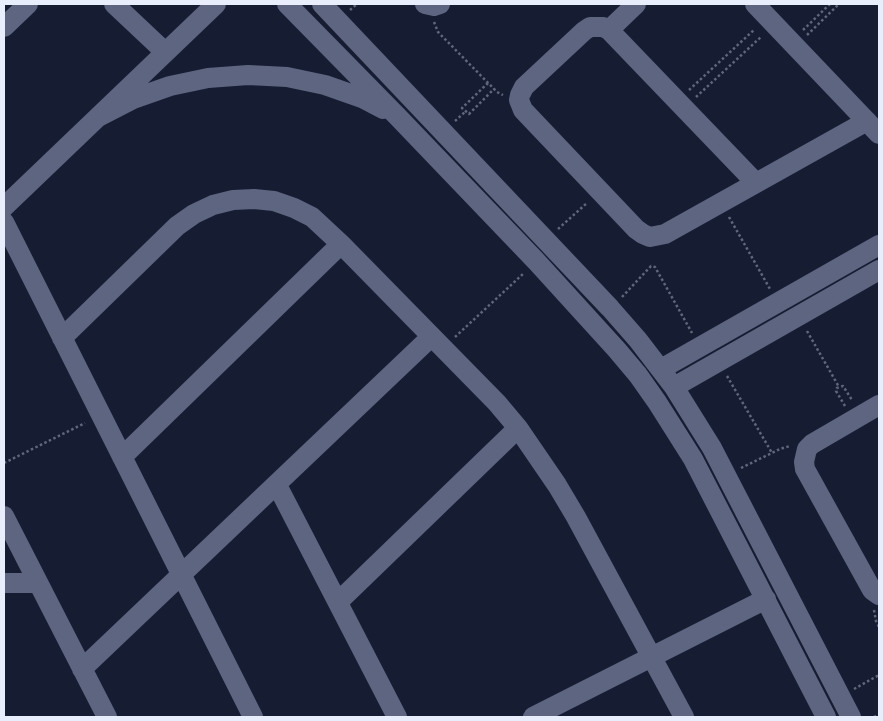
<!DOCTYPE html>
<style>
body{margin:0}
#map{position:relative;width:883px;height:721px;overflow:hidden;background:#161c32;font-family:Jost,sans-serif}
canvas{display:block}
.frame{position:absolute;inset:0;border:5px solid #e9eefd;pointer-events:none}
</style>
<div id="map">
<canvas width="883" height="721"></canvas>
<div class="frame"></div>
</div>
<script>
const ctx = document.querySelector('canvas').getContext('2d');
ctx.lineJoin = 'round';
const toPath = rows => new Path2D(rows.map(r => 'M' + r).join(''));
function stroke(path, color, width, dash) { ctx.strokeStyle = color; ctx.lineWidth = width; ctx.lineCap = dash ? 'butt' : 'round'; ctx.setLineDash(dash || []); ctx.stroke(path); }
stroke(toPath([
 [350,10,357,4],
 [434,22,438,32,497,92,503,95],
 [803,30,830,4],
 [807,35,839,4],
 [488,83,462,108,469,114,494,89],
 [689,90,755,29],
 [696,97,762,36],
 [455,121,466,111],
 [729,217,770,289],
 [558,229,587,203],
 [622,297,651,266,655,267,692,333],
 [807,331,839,387],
 [455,337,524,273],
 [727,376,772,453],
 [845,406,836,391,837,388,843,386,852,400],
 [4,463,85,423],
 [741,468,780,449,790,446],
 [874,610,876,621,879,627],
 [854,689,879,675],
 [874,717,879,714]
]), '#61677b', 2.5, [2.5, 2.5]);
stroke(toPath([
 [114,4,165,52],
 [287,4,397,116,536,261,617,350,638,375,657,402,693,459,826,717],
 [322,4,610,308,638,340,674,387,712,448,851,717],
 [425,4,434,6,440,4],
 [755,4,879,134],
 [4,27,28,4],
 [609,30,636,4],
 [98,117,133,99,170,86,208,78,248,75,287,77,325,85,362,98,383,109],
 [756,183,609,30,603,27,590,27,584,31,524,87,520,95,519,100,523,110,636,229,643,234,650,237,665,234,867,121],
 [4,207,216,4],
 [4,222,253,717],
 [62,338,177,226,194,214,213,205,233,200,254,199,274,201,294,208,312,217,341,244,497,403,518,428,557,485,576,517,684,717],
 [661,369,879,245],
 [674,387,879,270],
 [879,405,812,444,807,449,804,462,805,469,872,590,879,595],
 [122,457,341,244],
 [277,485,397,717],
 [4,516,107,717],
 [4,583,38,583],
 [338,602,518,428],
 [82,669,431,337],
 [533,717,766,599]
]), '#5d6580', 20);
</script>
